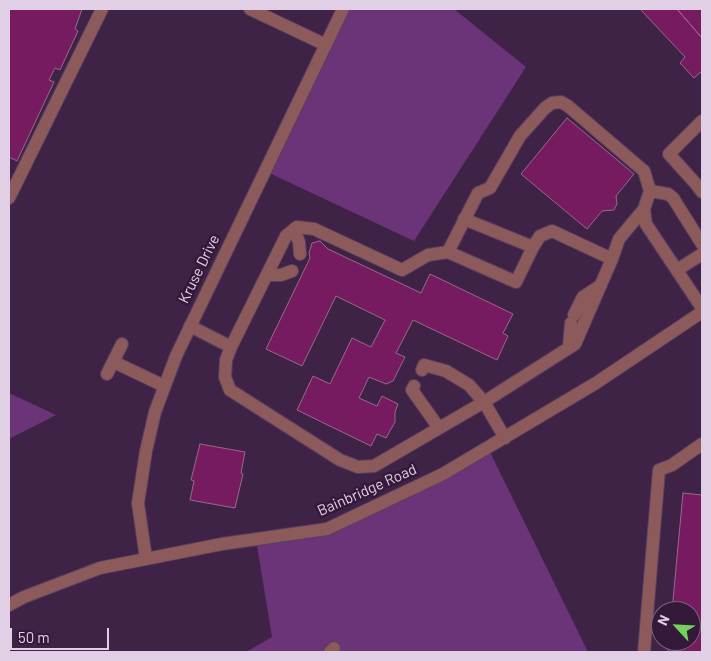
<!DOCTYPE html>
<style>
body{margin:0}
#map{position:relative;width:711px;height:661px;overflow:hidden;background:#3f2346;font-family:Barlow,sans-serif}
canvas{display:block}
.frame{position:absolute;inset:0;border:10px solid #e1cfe5;pointer-events:none}
.north{position:absolute;left:651px;top:601px;width:50px;height:50px;box-sizing:border-box;background:#35193b;border:1px solid #7a627f;border-radius:50%;rotate:295deg;font-size:14px;font-weight:700;line-height:20px;text-align:center;color:#e1cfe5}
.north::after{content:'';display:block;margin:auto;width:18px;height:22px;background:#74d25c;clip-path:polygon(50% 0,100% 100%,50% 72%,0 100%)}
.scale{position:absolute;left:10px;top:628px;width:99px;height:22px;box-sizing:border-box;border:2px solid #e1cfe5;border-top:0;padding-left:6px;font-size:15px;line-height:18px;white-space:nowrap;color:#e1cfe5;-webkit-text-stroke:4px #35193b;paint-order:stroke}
</style>
<div id="map">
<canvas width="711" height="661"></canvas>
<div class="frame"></div>
<div class="north">N</div>
<div class="scale">50 m</div>
</div>
<script>
const ctx = document.querySelector('canvas').getContext('2d');
ctx.lineJoin = 'round';
function fillPath(path, color) { ctx.fillStyle = color; ctx.fill(path, 'evenodd'); }
const toPath = rows => new Path2D(rows.map(r => 'M' + r).join(''));
function stroke(path, color, width, dash) { ctx.strokeStyle = color; ctx.lineWidth = width; ctx.lineCap = dash ? 'butt' : 'round'; ctx.setLineDash(dash || []); ctx.stroke(path); }
function write(font, color, halo, rows, align = 'center') {
  ctx.font = font + ' Barlow,sans-serif'; ctx.lineWidth = 5; ctx.setLineDash([]); ctx.textBaseline = 'middle'; ctx.strokeStyle = halo; ctx.fillStyle = color; for (const [text, x, y, turn = 0] of rows) {
    ctx.save(); ctx.translate(x, y); ctx.rotate((+turn || 0) * Math.PI / 180); ctx.textAlign = isNaN(turn) ? turn : align; if (halo) ctx.strokeText(text, 0, 0); ctx.fillText(text, 0, 0); ctx.restore();
  }
}
fillPath(toPath([
 [343,9,454,9,526,67,414,241,265,171],
 [9,393,56,415,9,439],
 [488,448,588,652,246,652,272,637,256,539,327,528]
]), '#6b3478');
const building = toPath([
 [9,9,82,9,75,29,78,31,60,70,55,68,49,80,54,82,17,161,9,157,9,9],
 [640,9,677,9,702,38,702,71,694,78,680,63,685,57,640,9],
 [677,9,702,9,702,38,677,9],
 [567,118,634,174,616,196,617,204,614,210,602,211,587,229,521,174,567,118],
 [320,241,328,249,421,293,430,274,513,314,503,333,508,336,497,360,413,320,396,353,405,357,393,381,386,384,369,377,359,398,377,406,382,396,398,404,395,412,395,422,386,438,377,434,371,446,297,410,313,376,330,384,352,338,371,347,385,320,336,296,302,366,266,349,310,258,309,253,312,243,320,241],
 [200,444,245,452,241,473,243,474,235,508,190,500,194,481,191,480,200,444],
 [683,493,702,495,702,652,668,652,669,641,691,641,691,611,672,611,683,493]
]);
fillPath(building, '#771b61');
stroke(building, '#976a88', 1);
const minor = toPath([
 [250,9,326,45],
 [702,121,669,154,696,184,702,192],
 [650,191,668,194,673,198,702,244],
 [9,198,102,9],
 [294,229,299,242,300,254],
 [448,252,478,193,490,188,520,136,545,108,552,103,561,102,568,106,644,171,650,191,644,209,646,224,702,308],
 [612,259,619,239,644,209],
 [677,270,702,254],
 [267,275,281,275,292,271],
 [574,315,583,297,601,285],
 [190,326,231,347,286,236,297,227,314,229,402,270,428,255,448,252,516,282,533,247,464,219],
 [231,347,226,360,225,377,230,390,340,460,358,467,374,466,484,402,469,385,446,371,424,365,422,370],
 [569,347,571,323],
 [114,362,164,386],
 [107,374,122,344],
 [414,386,412,390,439,428],
 [505,438,484,402,575,344,612,259,552,231,540,236,533,247],
 [146,559,138,503,146,451,155,412,176,356,343,9],
 [9,605,24,597,100,568,222,544,327,529,443,474,596,383,702,312],
 [330,652,334,648],
 [644,652,659,470,672,465,702,444]
]);
stroke(minor, '#593f5f', 14);
stroke(minor, '#8c5a5a', 12);
write('15px', '#e1cfe5', '#35193b', [
 ["Kruse Drive",199,269,-64],
 ["Bainbridge Road",367,490,-24]
]);
</script>
